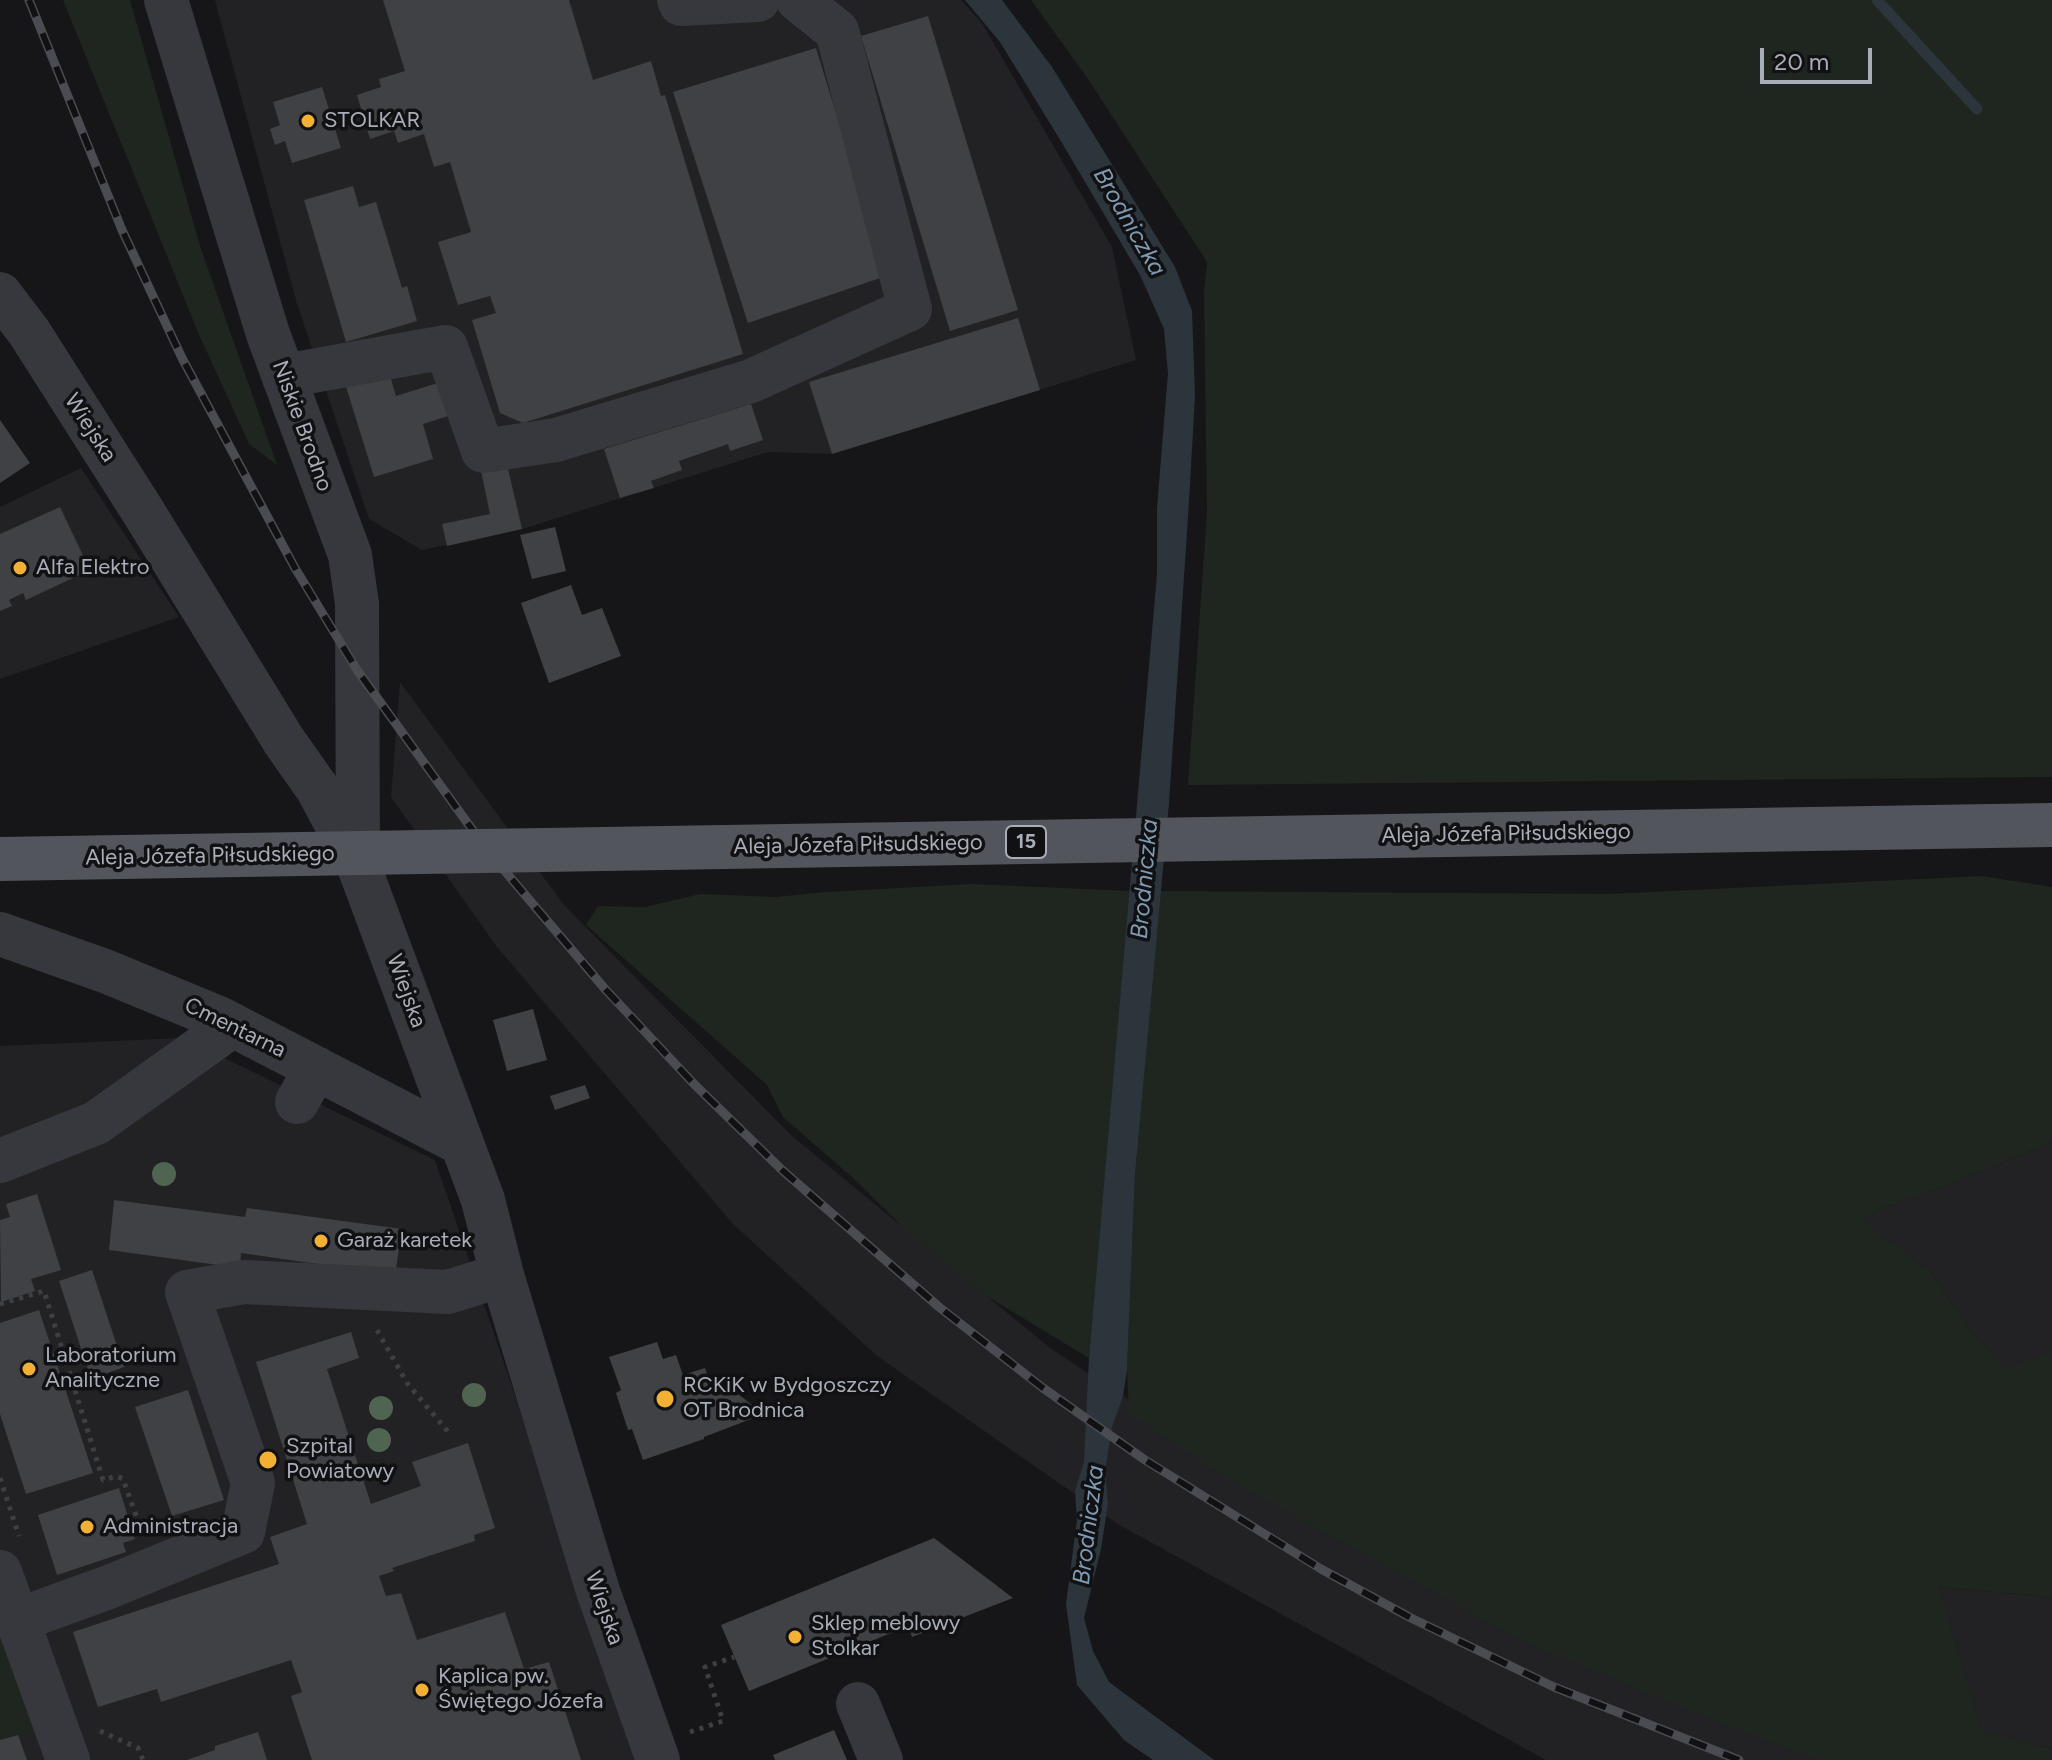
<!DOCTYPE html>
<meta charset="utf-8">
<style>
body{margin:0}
#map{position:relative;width:2052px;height:1760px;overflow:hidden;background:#161618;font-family:Figtree,sans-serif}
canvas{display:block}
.scale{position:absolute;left:1760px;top:48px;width:112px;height:36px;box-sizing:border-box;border:4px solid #a8adb8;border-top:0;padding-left:10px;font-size:24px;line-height:28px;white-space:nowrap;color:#a8adb8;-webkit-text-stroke:6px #111113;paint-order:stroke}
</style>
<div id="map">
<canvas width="2052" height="1760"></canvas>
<div class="scale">20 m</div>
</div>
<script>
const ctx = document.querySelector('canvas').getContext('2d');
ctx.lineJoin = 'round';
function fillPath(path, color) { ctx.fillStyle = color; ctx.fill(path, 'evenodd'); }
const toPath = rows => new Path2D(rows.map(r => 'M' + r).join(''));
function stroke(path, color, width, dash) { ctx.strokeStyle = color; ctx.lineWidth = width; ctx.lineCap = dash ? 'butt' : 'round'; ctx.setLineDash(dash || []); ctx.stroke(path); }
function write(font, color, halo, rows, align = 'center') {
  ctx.font = font + ' Figtree,sans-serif'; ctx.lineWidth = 7; ctx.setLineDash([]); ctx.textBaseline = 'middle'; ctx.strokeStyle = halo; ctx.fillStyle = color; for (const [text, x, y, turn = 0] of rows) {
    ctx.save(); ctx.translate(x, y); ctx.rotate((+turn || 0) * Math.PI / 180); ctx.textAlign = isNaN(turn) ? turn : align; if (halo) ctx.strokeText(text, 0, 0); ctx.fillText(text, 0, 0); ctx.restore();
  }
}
fillPath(toPath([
 [215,0,961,0,982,23,1112,247,1136,360,832,454,768,452,522,529,422,550,369,519,297,304],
 [81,468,179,617,0,679,0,507],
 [400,682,564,905,792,1136,1050,1348,1263,1488,1849,1760,1546,1760,1116,1523,877,1356,733,1224,497,947,391,797],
 [183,1038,435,1160,639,1760,0,1760,0,1046],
 [2052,1142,2052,1463,2006,1370,1972,1332,1930,1272,1862,1221,1877,1210,1941,1188],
 [1939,1587,2052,1597,2052,1749,1982,1733]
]), '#222225');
fillPath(toPath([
 [63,0,130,0,200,246,277,465,249,444,200,337],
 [1031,0,2052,0,2052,777,1188,785,1207,512,1204,291,1207,262,1086,76],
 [1982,876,2052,887,2052,1142,1941,1188,1877,1210,1863,1221,1930,1272,1972,1332,2006,1370,2052,1351,2052,1597,1939,1587,1982,1732,2052,1749,2052,1760,1819,1760,1715,1721,1523,1641,1245,1489,1129,1414,1127,1370,1135,1175,1160,891,1609,894],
 [973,884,1131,891,1089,1358,983,1294,908,1232,853,1178,783,1117,767,1085,586,925,598,906,645,907,700,894,776,897,825,892],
 [0,1624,38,1728,0,1740]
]), '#1e261f');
fillPath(toPath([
 [965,0,1002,0,1052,67,1175,267,1192,311,1195,396,1189,501,1169,803,1135,1175,1127,1370,1123,1396,1112,1427,1105,1471,1108,1503,1101,1549,1084,1618,1093,1651,1109,1682,1214,1760,1153,1760,1124,1740,1077,1685,1066,1604,1077,1520,1075,1491,1084,1462,1089,1358,1157,574,1157,508,1168,373,1164,329,1140,275,1059,138,1000,42]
]), '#2c353c');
stroke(toPath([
 [1877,0,1977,109]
]), '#2c353c', 11);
fillPath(toPath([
 [383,0,569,0,593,80,651,61,661,96,665,95,743,354,523,423,500,413,472,320,496,313,490,296,458,305,438,242,471,232,450,162,434,167,424,134,398,143,394,131,370,139,357,95,381,87,379,79,405,71],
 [928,16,1018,310,950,331,861,36],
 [816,48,886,276,748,323,673,92],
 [322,87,341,148,292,163,285,141,275,145,270,129,280,125,273,102],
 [353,186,359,207,376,202,402,288,407,286,417,321,346,342,304,200],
 [1018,318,1040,390,832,454,809,382],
 [386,363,396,396,441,382,451,415,423,424,433,459,374,477,343,377],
 [751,404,763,440,730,451,728,444,679,461,682,470,651,481,654,488,620,498,604,449],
 [0,420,30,463,0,483],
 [506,460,522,529,447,546,442,524,490,514,480,466],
 [60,507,90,570,26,600,23,593,9,600,12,606,0,611,0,534],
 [555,527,566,571,532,579,520,535],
 [571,585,582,615,602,608,621,656,549,683,521,603],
 [533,1009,547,1060,507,1071,493,1020],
 [585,1085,590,1098,555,1110,550,1096],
 [37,1194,61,1270,31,1279,35,1291,1,1302,0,1220,10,1217,6,1204],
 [114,1200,245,1217,247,1208,402,1229,395,1275,241,1253,240,1268,109,1250],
 [92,1270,124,1367,91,1379,59,1281],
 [39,1310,93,1473,26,1494,0,1414,0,1323],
 [351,1332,359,1358,327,1369,371,1504,421,1486,412,1462,468,1443,495,1528,474,1535,475,1541,392,1568,394,1571,379,1576,386,1596,401,1593,417,1640,505,1612,524,1669,549,1662,581,1760,312,1760,291,1696,302,1692,291,1660,161,1702,157,1689,98,1707,73,1632,279,1564,270,1537,307,1524,256,1362],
 [657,1342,663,1359,676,1355,683,1375,705,1368,715,1396,734,1391,755,1407,759,1416,704,1437,704,1439,643,1460,632,1429,628,1430,616,1393,621,1390,609,1357],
 [188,1390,224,1500,172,1516,135,1407],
 [119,1488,135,1539,123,1543,126,1552,57,1575,38,1515],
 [934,1538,1013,1598,912,1637,908,1626,749,1691,721,1625],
 [834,1730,847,1760,775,1760,773,1755],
 [258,1732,267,1760,187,1760,215,1750,215,1746],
 [18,1735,27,1760,0,1760,0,1740]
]), '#404145');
stroke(toPath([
 [0,1304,44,1291,103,1480,117,1476,123,1479,142,1532],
 [377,1330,407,1383,450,1434],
 [0,1478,19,1536],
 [100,1731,138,1748,143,1760],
 [690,1732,723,1721,705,1667,734,1657]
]), '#3d3f44', 5, [4, 6]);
stroke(toPath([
 [166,0,268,334,350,555,357,604,358,858],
 [679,0,681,4,758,0],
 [0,294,29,332,144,513,284,741,317,788,358,864,483,1200,502,1275,598,1591,658,1760],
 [284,378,301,373,446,347,483,451,556,440,751,381,910,309,837,31,798,0],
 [0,934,105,971,219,1018,460,1143],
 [297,1102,316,1068],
 [0,1161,96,1123,233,1025],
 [0,1572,68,1760],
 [18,1620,109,1587,243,1532,253,1483,187,1292,244,1282,448,1292,502,1275],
 [858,1704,881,1760]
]), '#37383d', 44);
const rail = toPath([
 [29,0,122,230,182,358,295,568,357,670,487,850,605,989,694,1084,782,1170,939,1307,1043,1388,1145,1460,1321,1569,1411,1618,1554,1687,1739,1760]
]);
stroke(rail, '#4a4c52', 9);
stroke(rail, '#111113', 6, [18]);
stroke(toPath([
 [0,859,2052,825]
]), '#53555c', 44);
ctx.fillStyle = '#506452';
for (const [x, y] of [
 [164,1174],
 [474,1395],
 [381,1408],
 [379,1440]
]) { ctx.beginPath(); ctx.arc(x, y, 12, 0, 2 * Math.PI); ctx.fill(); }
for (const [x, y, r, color] of [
 [308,121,8,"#f2b134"],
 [20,568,8,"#f2b134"],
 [321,1241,8,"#f2b134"],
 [29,1369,8,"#f2b134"],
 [665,1399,10,"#f2b134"],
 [268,1460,10,"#f2b134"],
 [87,1527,8,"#f2b134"],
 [795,1637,8,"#f2b134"],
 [422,1690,8,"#f2b134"]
]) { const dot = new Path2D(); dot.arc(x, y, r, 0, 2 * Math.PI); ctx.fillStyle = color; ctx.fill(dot); stroke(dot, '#111113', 3); }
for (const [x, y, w] of [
 [1026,842,40]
]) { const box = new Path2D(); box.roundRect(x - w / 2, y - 16, w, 32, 6); ctx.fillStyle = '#111113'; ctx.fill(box); stroke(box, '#a8adb8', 2); }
write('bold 20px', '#a8adb8', null, [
 ["15",1026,842]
]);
write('22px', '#a8adb8', '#111113', [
 ["STOLKAR",324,121],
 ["Alfa Elektro",36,568],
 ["Garaż karetek",337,1241],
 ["Laboratorium",45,1356],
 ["Analityczne",45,1381],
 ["RCKiK w Bydgoszczy",683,1386],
 ["OT Brodnica",683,1411],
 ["Szpital",286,1447],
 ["Powiatowy",286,1472],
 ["Administracja",103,1527],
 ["Sklep meblowy",811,1624],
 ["Stolkar",811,1649],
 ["Kaplica pw.",438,1677],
 ["Świętego Józefa",438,1702]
], 'left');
write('22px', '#a8adb8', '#111113', [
 ["Niskie Brodno",302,426,70],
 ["Wiejska",90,428,57],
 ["Aleja Józefa Piłsudskiego",1506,834,-1],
 ["Aleja Józefa Piłsudskiego",858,845,-1],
 ["Aleja Józefa Piłsudskiego",210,856,-1],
 ["Wiejska",406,991,70],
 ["Cmentarna",235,1028,26],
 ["Wiejska",604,1608,71]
]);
write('italic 24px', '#7f9bb3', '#111113', [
 ["Brodniczka",1129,222,60],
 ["Brodniczka",1145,879,-85],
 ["Brodniczka",1089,1525,-83]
]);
</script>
